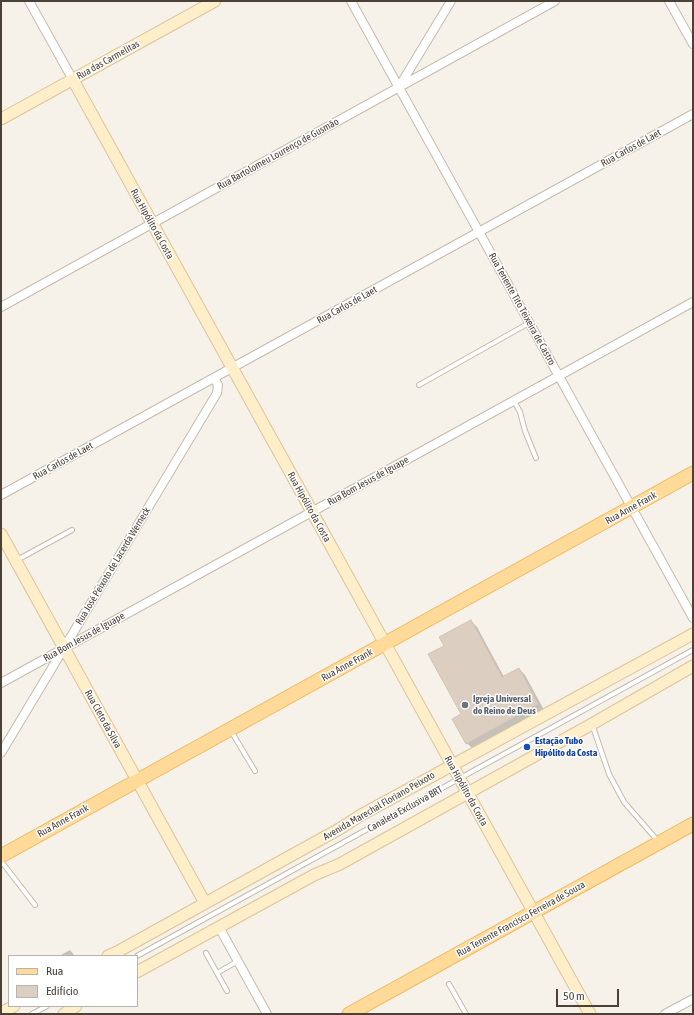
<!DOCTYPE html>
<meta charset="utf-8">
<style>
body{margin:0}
#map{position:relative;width:694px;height:1015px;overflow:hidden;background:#f6f1e9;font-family:"Asap Condensed",sans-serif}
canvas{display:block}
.frame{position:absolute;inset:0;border:2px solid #4b4137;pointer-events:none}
.legend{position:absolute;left:8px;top:955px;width:130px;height:52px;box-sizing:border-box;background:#fff;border:1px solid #b7b3af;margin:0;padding:5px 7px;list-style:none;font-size:12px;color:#4b4137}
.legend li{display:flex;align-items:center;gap:8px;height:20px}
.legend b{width:20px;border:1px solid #b7b3af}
.scale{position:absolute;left:556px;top:989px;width:63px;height:18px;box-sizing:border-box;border:2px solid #4b4137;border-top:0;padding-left:5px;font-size:12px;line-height:14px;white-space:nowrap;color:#4b4137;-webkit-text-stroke:3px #fff;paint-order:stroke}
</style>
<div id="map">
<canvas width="694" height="1015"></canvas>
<div class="frame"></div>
<ul class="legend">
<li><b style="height:5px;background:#ffda99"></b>Rua</li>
<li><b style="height:11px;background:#dccfc1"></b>Edifício</li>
</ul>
<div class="scale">50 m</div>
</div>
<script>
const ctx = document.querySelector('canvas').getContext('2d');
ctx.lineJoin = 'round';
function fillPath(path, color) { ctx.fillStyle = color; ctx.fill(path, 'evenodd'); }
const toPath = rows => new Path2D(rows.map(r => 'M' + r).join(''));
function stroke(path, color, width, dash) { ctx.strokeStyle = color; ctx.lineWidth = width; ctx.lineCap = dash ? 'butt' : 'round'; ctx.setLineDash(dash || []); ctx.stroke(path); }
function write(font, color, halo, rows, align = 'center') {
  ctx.font = font + ' "Asap Condensed",sans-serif'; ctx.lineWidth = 3; ctx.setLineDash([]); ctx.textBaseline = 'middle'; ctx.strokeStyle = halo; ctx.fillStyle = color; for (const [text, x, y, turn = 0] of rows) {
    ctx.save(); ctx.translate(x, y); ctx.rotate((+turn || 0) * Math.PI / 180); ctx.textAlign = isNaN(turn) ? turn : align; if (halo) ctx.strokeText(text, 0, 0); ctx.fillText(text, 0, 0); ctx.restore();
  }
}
fillPath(toPath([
 [471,621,477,627,504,677,519,669,525,675,544,710,473,749,467,743,462,715,445,646],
 [70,950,75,956,59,956]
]), '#0003');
const building = toPath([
 [471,620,502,677,519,668,538,704,466,744,452,719,461,714,428,654,444,646,439,637,471,620]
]);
fillPath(building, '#dccfc1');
stroke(building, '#d4c3b0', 1);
const lane = toPath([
 [419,385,529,323],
 [514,401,520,412,525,431,536,458],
 [17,560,72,530],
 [592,724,609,774,624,802,657,840],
 [231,731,255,771],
 [1,861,35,905],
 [206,953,217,973],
 [137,956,693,650],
 [449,984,466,1014],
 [227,991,217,973,238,961],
 [32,1014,47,1006]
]);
const street = toPath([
 [29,1,73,80],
 [351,1,693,618],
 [669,1,693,44],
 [399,87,451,1],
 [1,307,555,1],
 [1,495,693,114],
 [1,683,693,302],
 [1,753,217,393,218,385,214,378],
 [219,927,267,1014],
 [665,1014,693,999]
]);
const secondary = toPath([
 [73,80,590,1014],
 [1,119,215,1],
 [1,534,205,903],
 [108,956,117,952,341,828,361,815,693,634],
 [137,972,314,875,340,864,592,724,693,666],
 [1,1013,14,1006],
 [64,1014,76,1006]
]);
const primary = toPath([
 [1,856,693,473],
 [349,1014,693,824]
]);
stroke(lane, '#c5bbae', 6);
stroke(street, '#c5bbae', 10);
stroke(secondary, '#dcc598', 13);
stroke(primary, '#eeb860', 15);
stroke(lane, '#fff', 4);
stroke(street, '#fff', 8);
stroke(secondary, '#ffeeca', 11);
stroke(primary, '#ffda99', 13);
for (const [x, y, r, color] of [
 [465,705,4,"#6b7280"],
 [527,747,4,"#1a4fb4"]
]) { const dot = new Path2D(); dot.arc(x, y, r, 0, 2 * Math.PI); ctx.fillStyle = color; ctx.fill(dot); stroke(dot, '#fff', 1.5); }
write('10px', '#4b4137', '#fff', [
 ["Rua das Carmelitas",108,60,-29],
 ["Rua Carlos de Laet",631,148,-29],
 ["Rua Bartolomeu Lourenço de Gusmão",278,154,-29],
 ["Rua Hipólito da Costa",152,224,61],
 ["Rua Carlos de Laet",347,305,-29],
 ["Rua Tenente Tito Teixeira de Castro",522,309,61],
 ["Rua Carlos de Laet",63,461,-29],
 ["Rua Bom Jesus de Iguape",368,481,-29],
 ["Rua Hipólito da Costa",309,507,61],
 ["Rua Anne Frank",631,508,-29],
 ["Rua José Peixoto de Lacerda Werneck",113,566,-59],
 ["Rua Bom Jesus de Iguape",84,637,-29],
 ["Rua Anne Frank",347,665,-29],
 ["Rua Cleto da Silva",103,719,61],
 ["Rua Hipólito da Costa",466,791,61],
 ["Avenida Marechal Floriano Peixoto",379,806,-30],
 ["Canaleta Exclusiva BRT",405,809,-29],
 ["Rua Anne Frank",63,821,-29],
 ["Rua Tenente Francisco Ferreira de Souza",521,919,-29]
]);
write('bold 10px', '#5b616d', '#fff', [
 ["Igreja Universal",473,699],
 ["do Reino de Deus",473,711]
], 'left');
write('bold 10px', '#164399', '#fff', [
 ["Estação Tubo",535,741],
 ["Hipólito da Costa",535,753]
], 'left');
</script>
